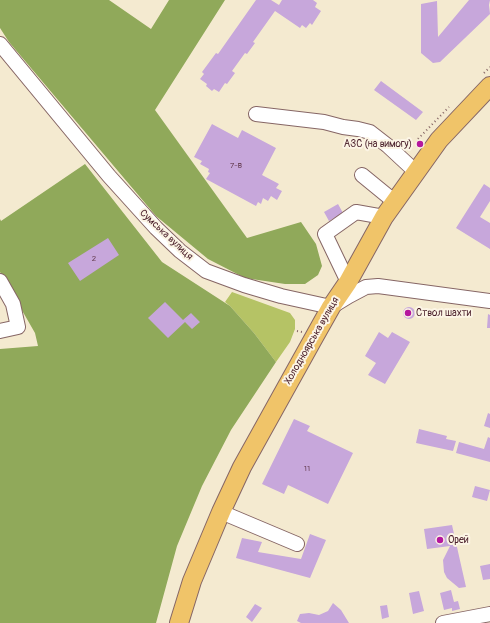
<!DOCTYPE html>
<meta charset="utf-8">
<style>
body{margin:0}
canvas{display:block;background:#f4ead0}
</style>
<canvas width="490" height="623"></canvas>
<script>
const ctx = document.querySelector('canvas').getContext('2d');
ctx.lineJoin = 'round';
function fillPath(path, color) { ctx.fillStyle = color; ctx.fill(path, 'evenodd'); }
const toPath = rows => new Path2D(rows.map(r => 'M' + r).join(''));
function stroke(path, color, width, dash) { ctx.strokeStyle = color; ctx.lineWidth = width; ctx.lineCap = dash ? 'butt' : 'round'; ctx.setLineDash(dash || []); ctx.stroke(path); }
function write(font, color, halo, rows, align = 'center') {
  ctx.font = font + ' Pangolin,sans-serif'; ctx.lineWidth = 4; ctx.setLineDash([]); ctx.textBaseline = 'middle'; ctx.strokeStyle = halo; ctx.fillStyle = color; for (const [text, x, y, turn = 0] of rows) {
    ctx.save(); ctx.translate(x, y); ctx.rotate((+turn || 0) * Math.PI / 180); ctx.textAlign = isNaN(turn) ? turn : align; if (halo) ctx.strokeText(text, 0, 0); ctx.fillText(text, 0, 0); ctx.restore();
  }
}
fillPath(toPath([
 [232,292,290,313,295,320,295,329,290,342,276,362,254,333,230,306,225,302]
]), '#b5c365');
fillPath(toPath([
 [0,0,109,0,151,29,169,0,225,0,155,110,247,238,301,222,316,244,322,266,318,275,305,284,285,284,245,278,208,259,156,216,9,42,0,28],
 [85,164,162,262,230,306,254,333,276,362,231,430,202,486,177,546,156,623,0,623,0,349,38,346,35,333,0,272,0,219,1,221]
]), '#90a95a');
fillPath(toPath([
 [256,0,271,0,279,5,282,0,313,0,317,3,315,7,321,11,312,25,310,23,306,28,302,25,300,28,275,11,253,42,255,43,247,54,245,53,232,71,235,73,227,84,225,83,219,92,214,89,212,91,206,86,207,84,200,79,204,74,202,72,216,53,218,54],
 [469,0,490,0,489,5,490,14,440,62,433,63,421,53,421,4,437,1,438,37],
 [381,81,423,112,416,120,374,90],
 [212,124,238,138,242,130,276,148,262,175,279,184,276,188,282,191,277,200,271,196,268,201,263,198,261,204,258,202,256,206,206,179,210,173,208,172,209,169,200,164,202,161,194,157],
 [484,184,490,188,490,201,480,217,490,223,490,249,456,228],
 [338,204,343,213,329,221,324,212],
 [108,238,119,255,80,281,68,263],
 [165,302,183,320,191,313,200,322,192,329,185,322,168,338,148,318],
 '403 313a6 6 0 1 1 12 0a6 6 0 1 1-12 0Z',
 [488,314,490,315,490,328,487,328],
 [379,332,388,338,392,332,410,342,385,384,368,375,376,363,365,356],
 [488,413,490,414,490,428,484,426],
 [294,419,310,426,307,431,353,453,328,504,288,485,284,494,262,484],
 [419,429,447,436,446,439,456,441,453,451,416,443],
 [488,437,490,438,490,462,456,453,459,442,484,449],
 [475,486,490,490,487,501,472,497],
 [452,525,466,587,459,588,447,578,444,572,443,560,450,546,427,549,424,529],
 [310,534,326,540,310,578,236,558,242,538,262,542,258,552,301,559],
 [490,564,490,579,483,580,480,566],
 [451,590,454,602,458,601,460,609,452,611,452,608,444,610,440,593],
 [419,591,424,611,413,614,409,593],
 [333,603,341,610,349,623,301,623,297,621,300,614,309,613,319,615,328,611],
 [255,604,262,608,252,622,246,617],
 [387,605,389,617,382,619,380,606]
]), '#c7a7db');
const minor = toPath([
 [0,44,109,176,156,228,180,251,206,271,244,285,281,296,331,307,349,296,366,287,378,286,490,301],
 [256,114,324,122,343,127,358,129,370,132,388,146,416,172],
 [362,175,395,202],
 [0,281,13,304,18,327,0,331],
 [348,282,325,234,356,212,384,217],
 [221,512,297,544],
 [443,623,490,614]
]);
const major = toPath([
 [179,623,192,581,221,512,242,467,312,341,331,307,348,282,384,217,439,140,490,86]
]);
stroke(minor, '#866665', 16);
stroke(major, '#866665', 20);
stroke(toPath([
 [484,73,490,67],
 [418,139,449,107],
 [297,331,302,332]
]), '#866665', 2, [1, 3]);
stroke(minor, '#fff', 14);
stroke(major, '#f0c469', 18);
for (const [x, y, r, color] of [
 [420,144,4,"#b5179e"],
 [408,313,4,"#b5179e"],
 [440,540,4,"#b5179e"]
]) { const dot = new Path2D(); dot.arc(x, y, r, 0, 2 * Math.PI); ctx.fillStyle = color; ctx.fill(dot); stroke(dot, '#fcf5e5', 1.5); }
write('8px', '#694157', null, [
 ["7-В",236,166],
 ["2",94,259],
 ["11",307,469]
]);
write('10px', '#4a1f2b', '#fcf5e5', [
 ["АЗС (на вимогу)",412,144,"right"],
 ["Ствол шахти",416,313],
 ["Орей",448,540]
], 'left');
write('10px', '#4a1f2b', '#fcf5e5', [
 ["Сумська вулиця",166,235,43],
 ["Холодноярська вулиця",312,341,-60]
]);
</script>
